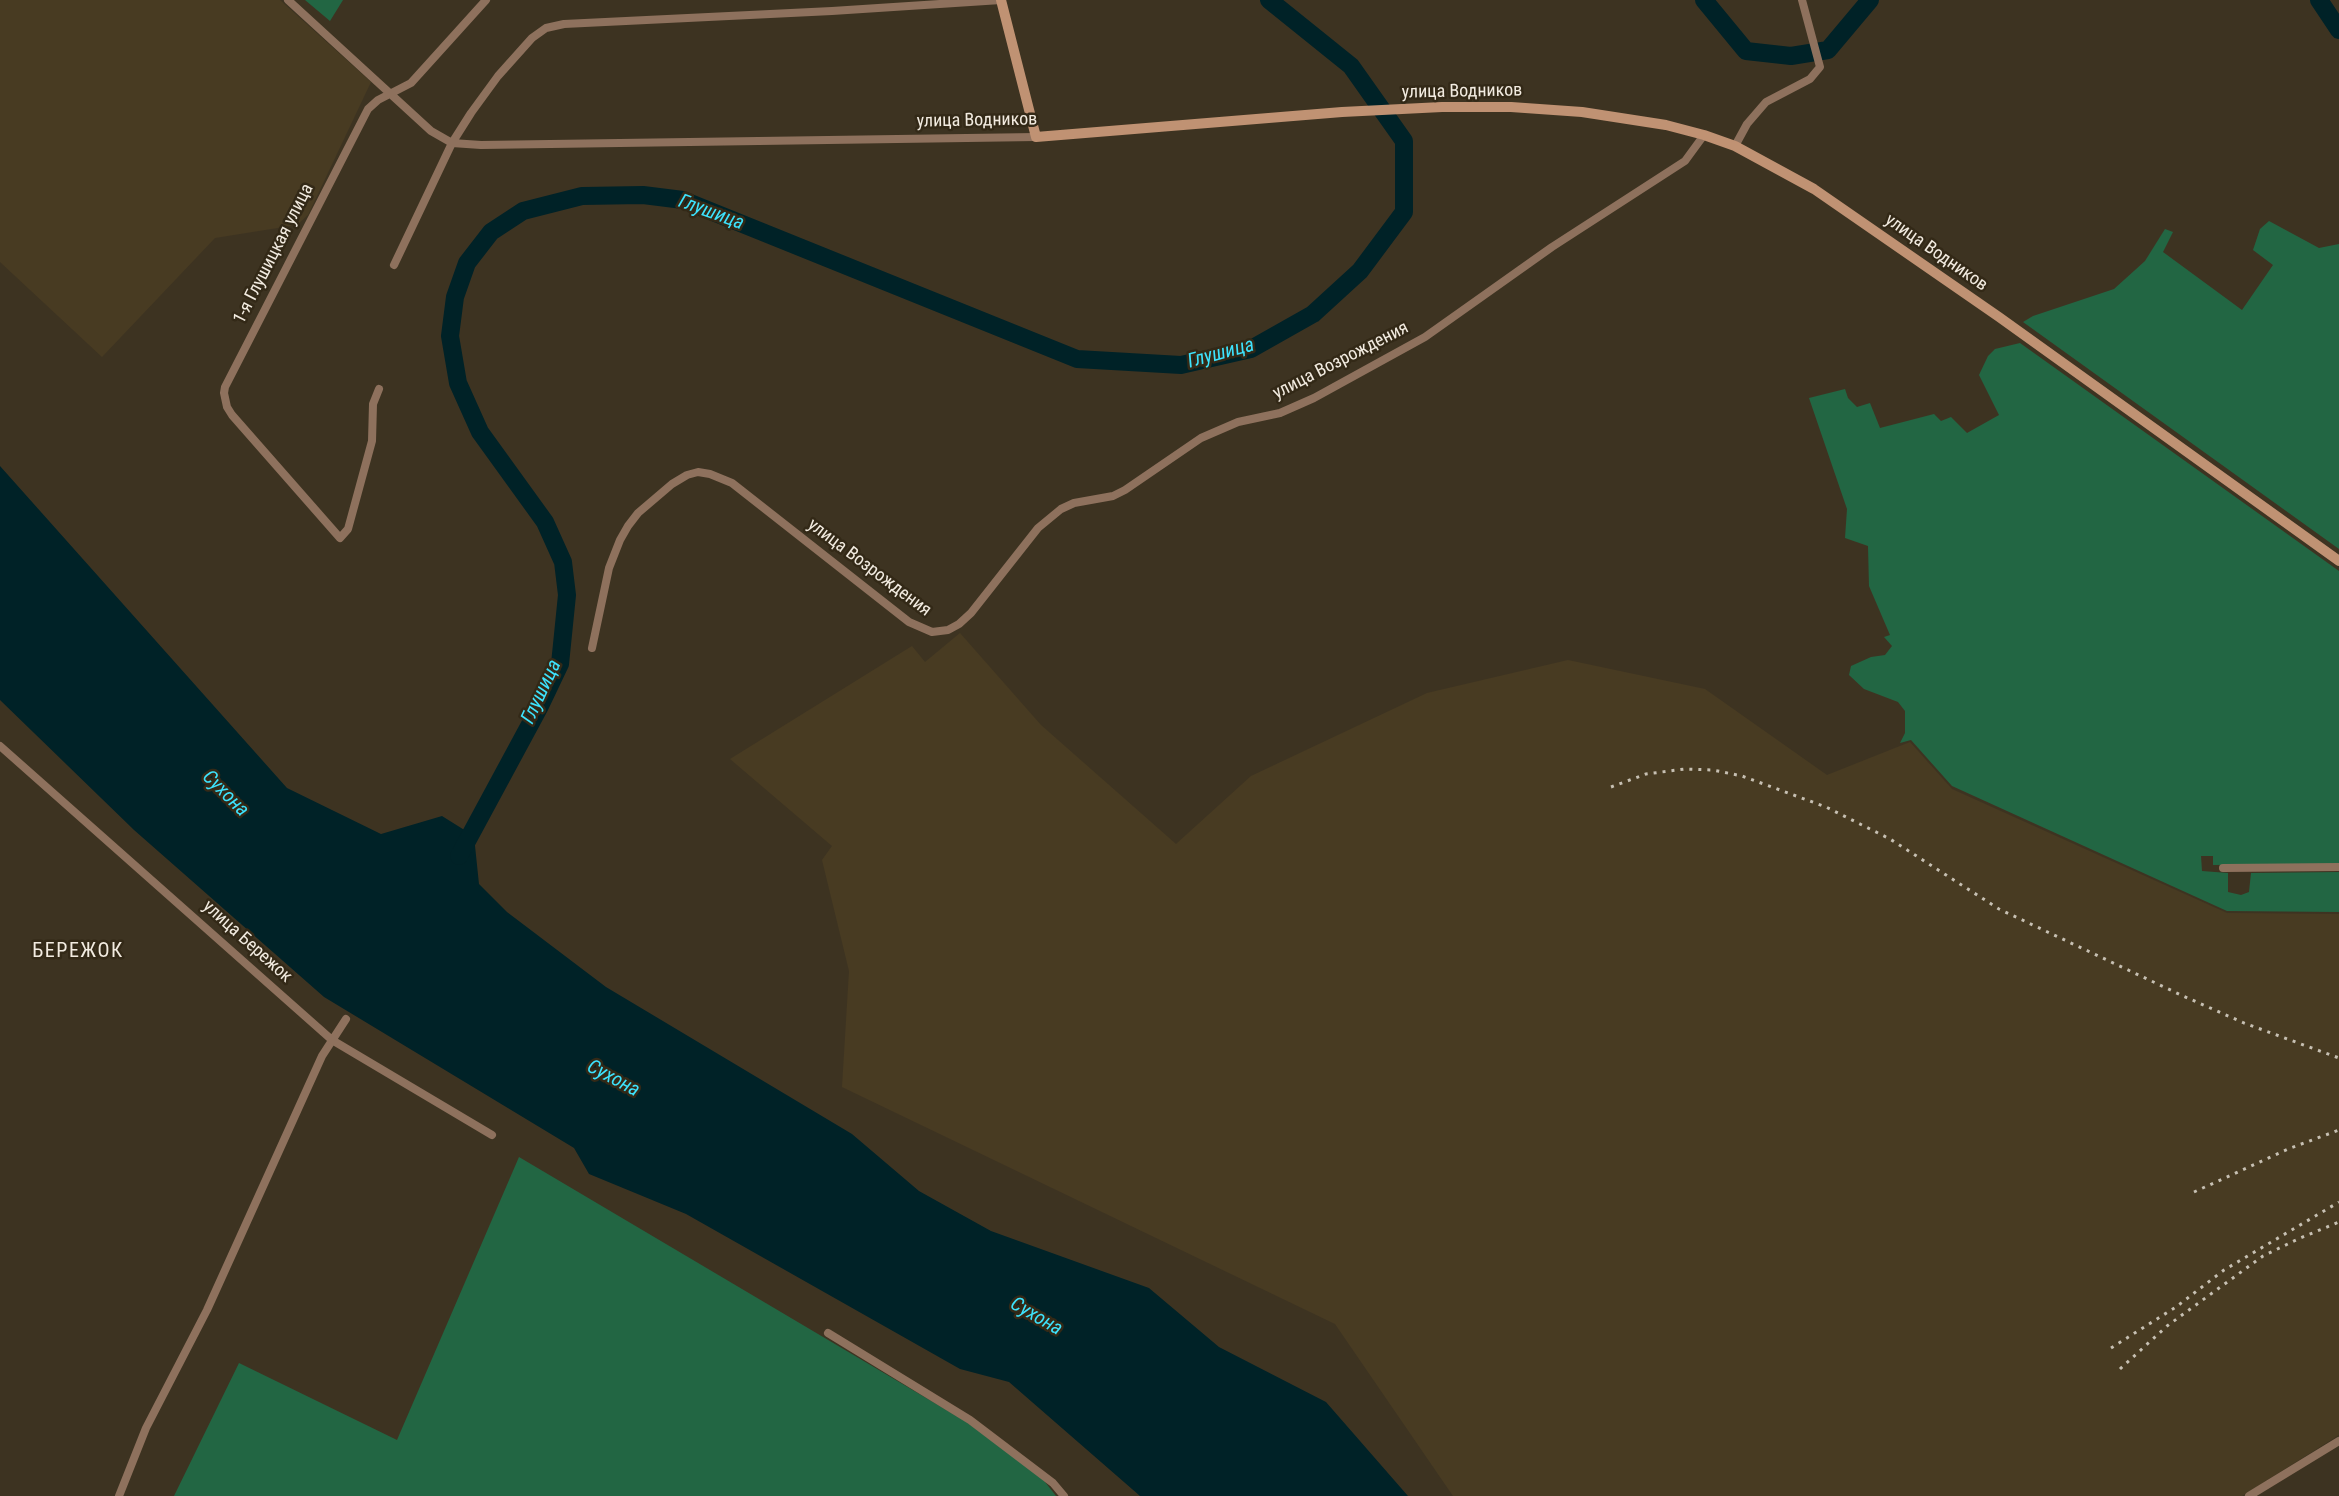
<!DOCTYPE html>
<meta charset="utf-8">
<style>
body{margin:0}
canvas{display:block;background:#3d3321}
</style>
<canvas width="2339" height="1496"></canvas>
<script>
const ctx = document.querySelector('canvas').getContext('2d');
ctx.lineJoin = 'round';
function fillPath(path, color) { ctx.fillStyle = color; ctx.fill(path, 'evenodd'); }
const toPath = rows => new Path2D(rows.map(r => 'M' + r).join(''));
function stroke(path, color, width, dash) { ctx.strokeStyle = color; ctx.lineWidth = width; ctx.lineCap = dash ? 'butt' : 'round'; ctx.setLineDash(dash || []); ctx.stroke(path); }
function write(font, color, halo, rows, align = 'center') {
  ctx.font = font + ' "Roboto Condensed",sans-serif'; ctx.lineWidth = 5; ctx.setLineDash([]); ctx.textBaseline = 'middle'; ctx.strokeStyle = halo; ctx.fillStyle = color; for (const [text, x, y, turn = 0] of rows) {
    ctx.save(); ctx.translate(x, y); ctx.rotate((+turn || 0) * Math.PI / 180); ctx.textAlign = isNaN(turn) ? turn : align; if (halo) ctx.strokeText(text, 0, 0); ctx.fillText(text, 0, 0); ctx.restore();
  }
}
fillPath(toPath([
 [0,0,280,0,371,82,308,215,299,223,290,226,215,238,102,357,0,262],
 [960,633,1041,725,1176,844,1251,776,1427,693,1568,660,1705,689,1827,775,1910,742,1952,789,2227,913,2339,914,2339,1435,2242,1496,1453,1496,1335,1324,842,1087,849,971,822,860,832,846,730,759,912,646,925,662]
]), '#483b22');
fillPath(toPath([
 [305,0,343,0,330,21],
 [2269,221,2319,248,2339,244,2339,549,2023,322,2033,316,2114,289,2145,261,2165,229,2173,232,2163,252,2242,310,2273,265,2253,250,2260,229],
 [2020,343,2339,571,2339,864,2213,865,2213,856,2201,856,2202,871,2228,873,2228,892,2241,895,2249,892,2251,873,2339,872,2339,912,2227,911,1952,786,1911,740,1900,743,1905,733,1905,711,1898,702,1864,689,1849,675,1851,666,1871,657,1885,655,1892,646,1884,637,1890,635,1869,586,1868,546,1845,538,1847,509,1809,398,1845,389,1848,398,1857,407,1870,403,1880,428,1934,414,1941,421,1951,417,1967,433,1999,415,1979,375,1988,356,1995,349],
 [519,1157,965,1421,1042,1478,1056,1496,174,1496,239,1363,397,1440]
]), '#226643');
fillPath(toPath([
 [0,466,287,788,381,834,442,816,474,836,479,884,507,912,606,987,852,1134,919,1191,991,1231,1149,1288,1219,1347,1326,1402,1408,1496,1140,1496,1009,1382,960,1369,686,1214,589,1174,574,1148,324,997,134,830,0,700]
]), '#002227');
stroke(toPath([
 [1704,0,1746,51,1791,56,1828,50,1870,0],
 [2319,0,2339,30],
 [459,856,540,706,560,664,567,595,563,562,545,522,480,432,458,383,450,336,455,297,467,263,491,232,523,211,582,196,643,195,683,200,1077,359,1181,365,1251,349,1313,314,1360,271,1404,212,1404,141,1351,66,1269,0]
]), '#002227', 18);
stroke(toPath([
 [288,0,431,131,452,143,481,145,1036,137],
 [1735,146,1747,124,1766,102,1810,79,1820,67,1802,0],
 [394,265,452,143,471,113,498,76,532,38,546,28,564,24,832,11,1001,0],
 [379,389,373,404,372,441,348,529,340,538,232,415,227,407,224,393,225,387,368,109,378,100,411,83,486,0],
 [592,648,609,568,620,540,628,526,638,513,672,484,687,475,698,472,710,474,732,483,909,622,932,632,948,630,959,624,971,613,1038,528,1061,509,1074,503,1113,496,1125,490,1201,438,1238,422,1280,413,1314,398,1425,337,1552,247,1685,161,1704,135],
 [0,746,332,1040,492,1135],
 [2223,868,2339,867],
 [828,1333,970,1420,1053,1483,1064,1496],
 [119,1496,146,1428,207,1310,322,1056,346,1019],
 [2249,1496,2339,1441]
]), '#8e715d', 8);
stroke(toPath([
 [1001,0,1036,137,1342,112,1442,107,1511,107,1582,112,1666,125,1704,135,1735,146,1814,189,1999,317,2339,561]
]), '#c09273', 10);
stroke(toPath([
 [1611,787,1646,774,1685,769,1713,770,1742,776,1826,807,1890,839,1999,909,2181,995,2244,1023,2339,1058],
 [2194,1192,2288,1149,2339,1130],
 [2111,1348,2176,1307,2224,1270,2339,1202],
 [2120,1369,2167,1326,2263,1256,2298,1239,2339,1222]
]), '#c7c0b3', 3, [3, 6]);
write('18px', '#f2ebe0', '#332917', [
 ["улица Водников",1462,92,-1],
 ["улица Водников",977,121,-1],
 ["улица Водников",1936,253,35],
 ["1-я Глушицкая улица",274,254,-63],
 ["улица Возрождения",1341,361,-27],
 ["улица Возрождения",869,568,37],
 ["улица Бережок",247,942,42]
]);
write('italic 20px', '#3de3fd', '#332917', [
 ["Глушица",711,213,20],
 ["Глушица",1221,354,-15],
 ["Глушица",542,692,-65],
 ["Сухона",225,794,45],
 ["Сухона",613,1079,28],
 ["Сухона",1036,1317,30]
]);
ctx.letterSpacing = '1.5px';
write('20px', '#f2ebe0', '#332917', [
 ["БЕРЕЖОК",78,952]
]);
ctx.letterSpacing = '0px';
</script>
